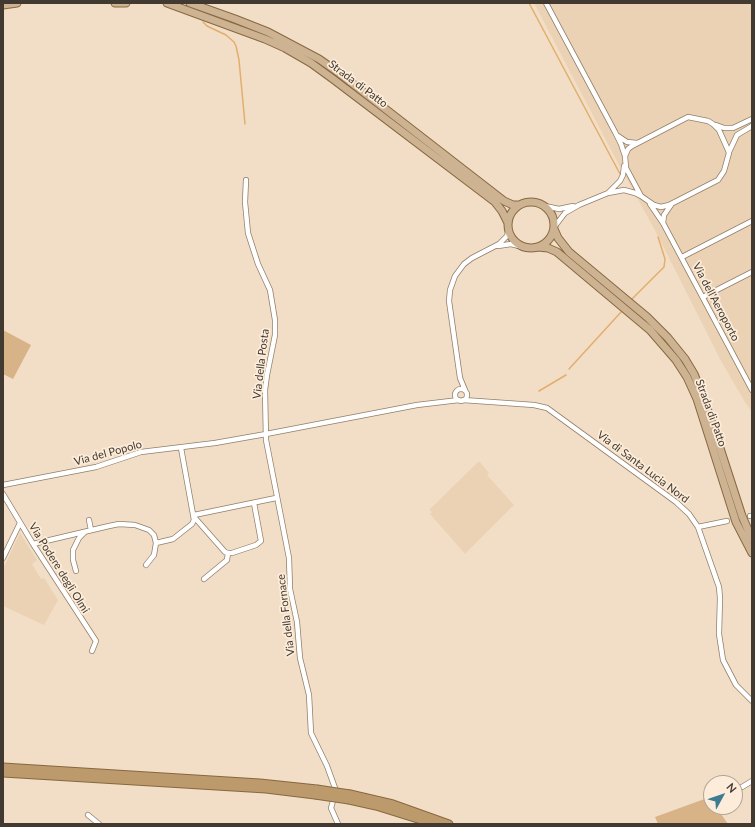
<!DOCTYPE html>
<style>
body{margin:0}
#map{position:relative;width:755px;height:827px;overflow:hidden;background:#f2dec6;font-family:Lato,sans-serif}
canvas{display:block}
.frame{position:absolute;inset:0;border:4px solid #423a30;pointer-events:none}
.north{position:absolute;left:703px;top:775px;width:40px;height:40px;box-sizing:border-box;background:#fcecd9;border:1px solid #b2a595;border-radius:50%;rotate:50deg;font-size:11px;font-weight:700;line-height:16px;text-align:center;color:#423a30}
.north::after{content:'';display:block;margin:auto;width:14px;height:18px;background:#3d7c91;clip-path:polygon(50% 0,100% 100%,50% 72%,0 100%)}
</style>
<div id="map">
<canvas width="755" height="827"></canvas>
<div class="frame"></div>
<div class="north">N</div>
</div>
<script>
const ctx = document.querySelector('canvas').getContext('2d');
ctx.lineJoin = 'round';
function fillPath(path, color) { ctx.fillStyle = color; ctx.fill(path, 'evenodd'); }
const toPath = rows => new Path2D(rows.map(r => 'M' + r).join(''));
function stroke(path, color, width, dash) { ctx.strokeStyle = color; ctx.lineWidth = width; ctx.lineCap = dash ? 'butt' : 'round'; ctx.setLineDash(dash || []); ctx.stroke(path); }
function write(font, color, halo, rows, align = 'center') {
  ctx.font = font + ' Lato,sans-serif'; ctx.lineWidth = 3.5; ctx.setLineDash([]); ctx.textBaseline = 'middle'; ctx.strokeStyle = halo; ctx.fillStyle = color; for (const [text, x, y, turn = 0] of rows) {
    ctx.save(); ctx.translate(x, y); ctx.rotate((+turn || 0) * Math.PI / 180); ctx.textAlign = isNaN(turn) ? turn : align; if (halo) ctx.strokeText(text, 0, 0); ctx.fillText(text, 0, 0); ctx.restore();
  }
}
fillPath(toPath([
 [534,3,752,3,752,412,745,402,721,361,657,234,619,165],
 [479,461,489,473,487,475,514,505,465,554,430,514,432,512,429,510],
 [20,533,37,560,32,564,41,579,44,578,58,600,44,625,3,606,3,569]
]), '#ebd2b4');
fillPath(toPath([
 [3,330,31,345,13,379,3,374],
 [710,797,711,807,716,807,728,824,658,824,655,817]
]), '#d7b387');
stroke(toPath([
 [529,3,620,174],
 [203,22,207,26,226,35,234,42,236,46,239,60,245,124],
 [632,299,664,267,665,259,658,237],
 [569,369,622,311],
 [539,391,566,375]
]), '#e2ae6c', 1.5);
const minor = toPath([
 [546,3,615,132,621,144,625,156],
 [688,117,708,121,713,124,719,130,728,150,729,153,724,171,718,180,669,205,661,207,654,205,641,196,626,168,625,156,628,149,632,146,688,117],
 [716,125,724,128,733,128,752,119],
 [618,136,627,142,637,143],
 [729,152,737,135,752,126],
 [246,180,245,202,248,233,258,264,270,290,275,320,275,335,267,375,265,390,266,440,289,558,290,589,297,622,300,658,309,695,311,733,327,766,335,788],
 [609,192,620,181,623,175,624,166],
 [650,204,663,223,752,390],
 [545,206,559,209,573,206],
 [663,223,664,215,671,205],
 [555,226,565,213,579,205,608,193,624,190,635,193,641,196],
 [498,246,511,244,523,247],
 [682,257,752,221],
 [703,297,752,272],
 '455 395a6 6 0 1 1 12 0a6 6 0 1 1-12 0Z',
 [465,390,460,378,449,301,450,290,455,276,464,264,472,258,499,244,507,236,509,229],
 [463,400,534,405,547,408,676,502,689,514,698,527,719,587,720,598,719,634,723,660,736,685,752,701],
 [3,485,96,467,141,452,215,443,266,434,417,405,459,400],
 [3,494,33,544,96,641,92,651],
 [194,515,276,498],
 [750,516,752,516],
 [195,518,225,552,228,553,232,553,256,545,261,541,254,503],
 [89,520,91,530],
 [698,527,727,521],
 [156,543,173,539,192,524,194,520,181,448],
 [33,544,109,526,119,524,135,525,149,530,154,535,156,543,154,555,146,565],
 [3,558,20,523],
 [76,571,73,560,73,550,79,538,85,532],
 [204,579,227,560,228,553],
 [742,787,752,781],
 [333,801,331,808,338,824],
 [88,815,99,824]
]);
const primary = toPath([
 [115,3,126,3],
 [167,3,265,39,285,48,311,63,333,79,495,202,502,211,508,223],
 [190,3,235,19,268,32,319,59,339,73,504,201,513,205,519,205],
 [3,5,17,3],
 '508 225a23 23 0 1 1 46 0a23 23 0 1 1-46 0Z',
 [554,229,558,238,569,252,647,317,668,338,685,359,694,374,704,399,742,516,752,539],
 [538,247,548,248,557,252,650,330,676,360,687,377,697,399,736,522,752,553]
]);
const trunk = toPath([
 [3,767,260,783,317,789],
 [3,773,266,789,315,795],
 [350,794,393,804,449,824],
 [349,800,376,806,434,824]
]);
stroke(minor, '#917f6a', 6);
stroke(primary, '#876840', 9);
stroke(trunk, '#876840', 9);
stroke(minor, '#fff', 4.5);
stroke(primary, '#cdb391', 7);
stroke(trunk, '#bc9a6c', 7);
const trunkBridge = toPath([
 [317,789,350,794],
 [315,795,349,800]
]);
stroke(trunkBridge, '#876840', 9, []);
stroke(trunkBridge, '#bc9a6c', 7);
write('11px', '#423a30', '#fcecd9', [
 ["Strada di Patto",358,84,37],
 ["Via dell'Aeroporto",716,302,62],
 ["Via della Posta",261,364,-83],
 ["Strada di Patto",711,413,70],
 ["Via del Popolo",108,453,-15],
 ["Via di Santa Lucia Nord",643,467,37],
 ["Via Podere degli Olmi",59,568,58],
 ["Via della Fornace",286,615,-97]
]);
</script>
